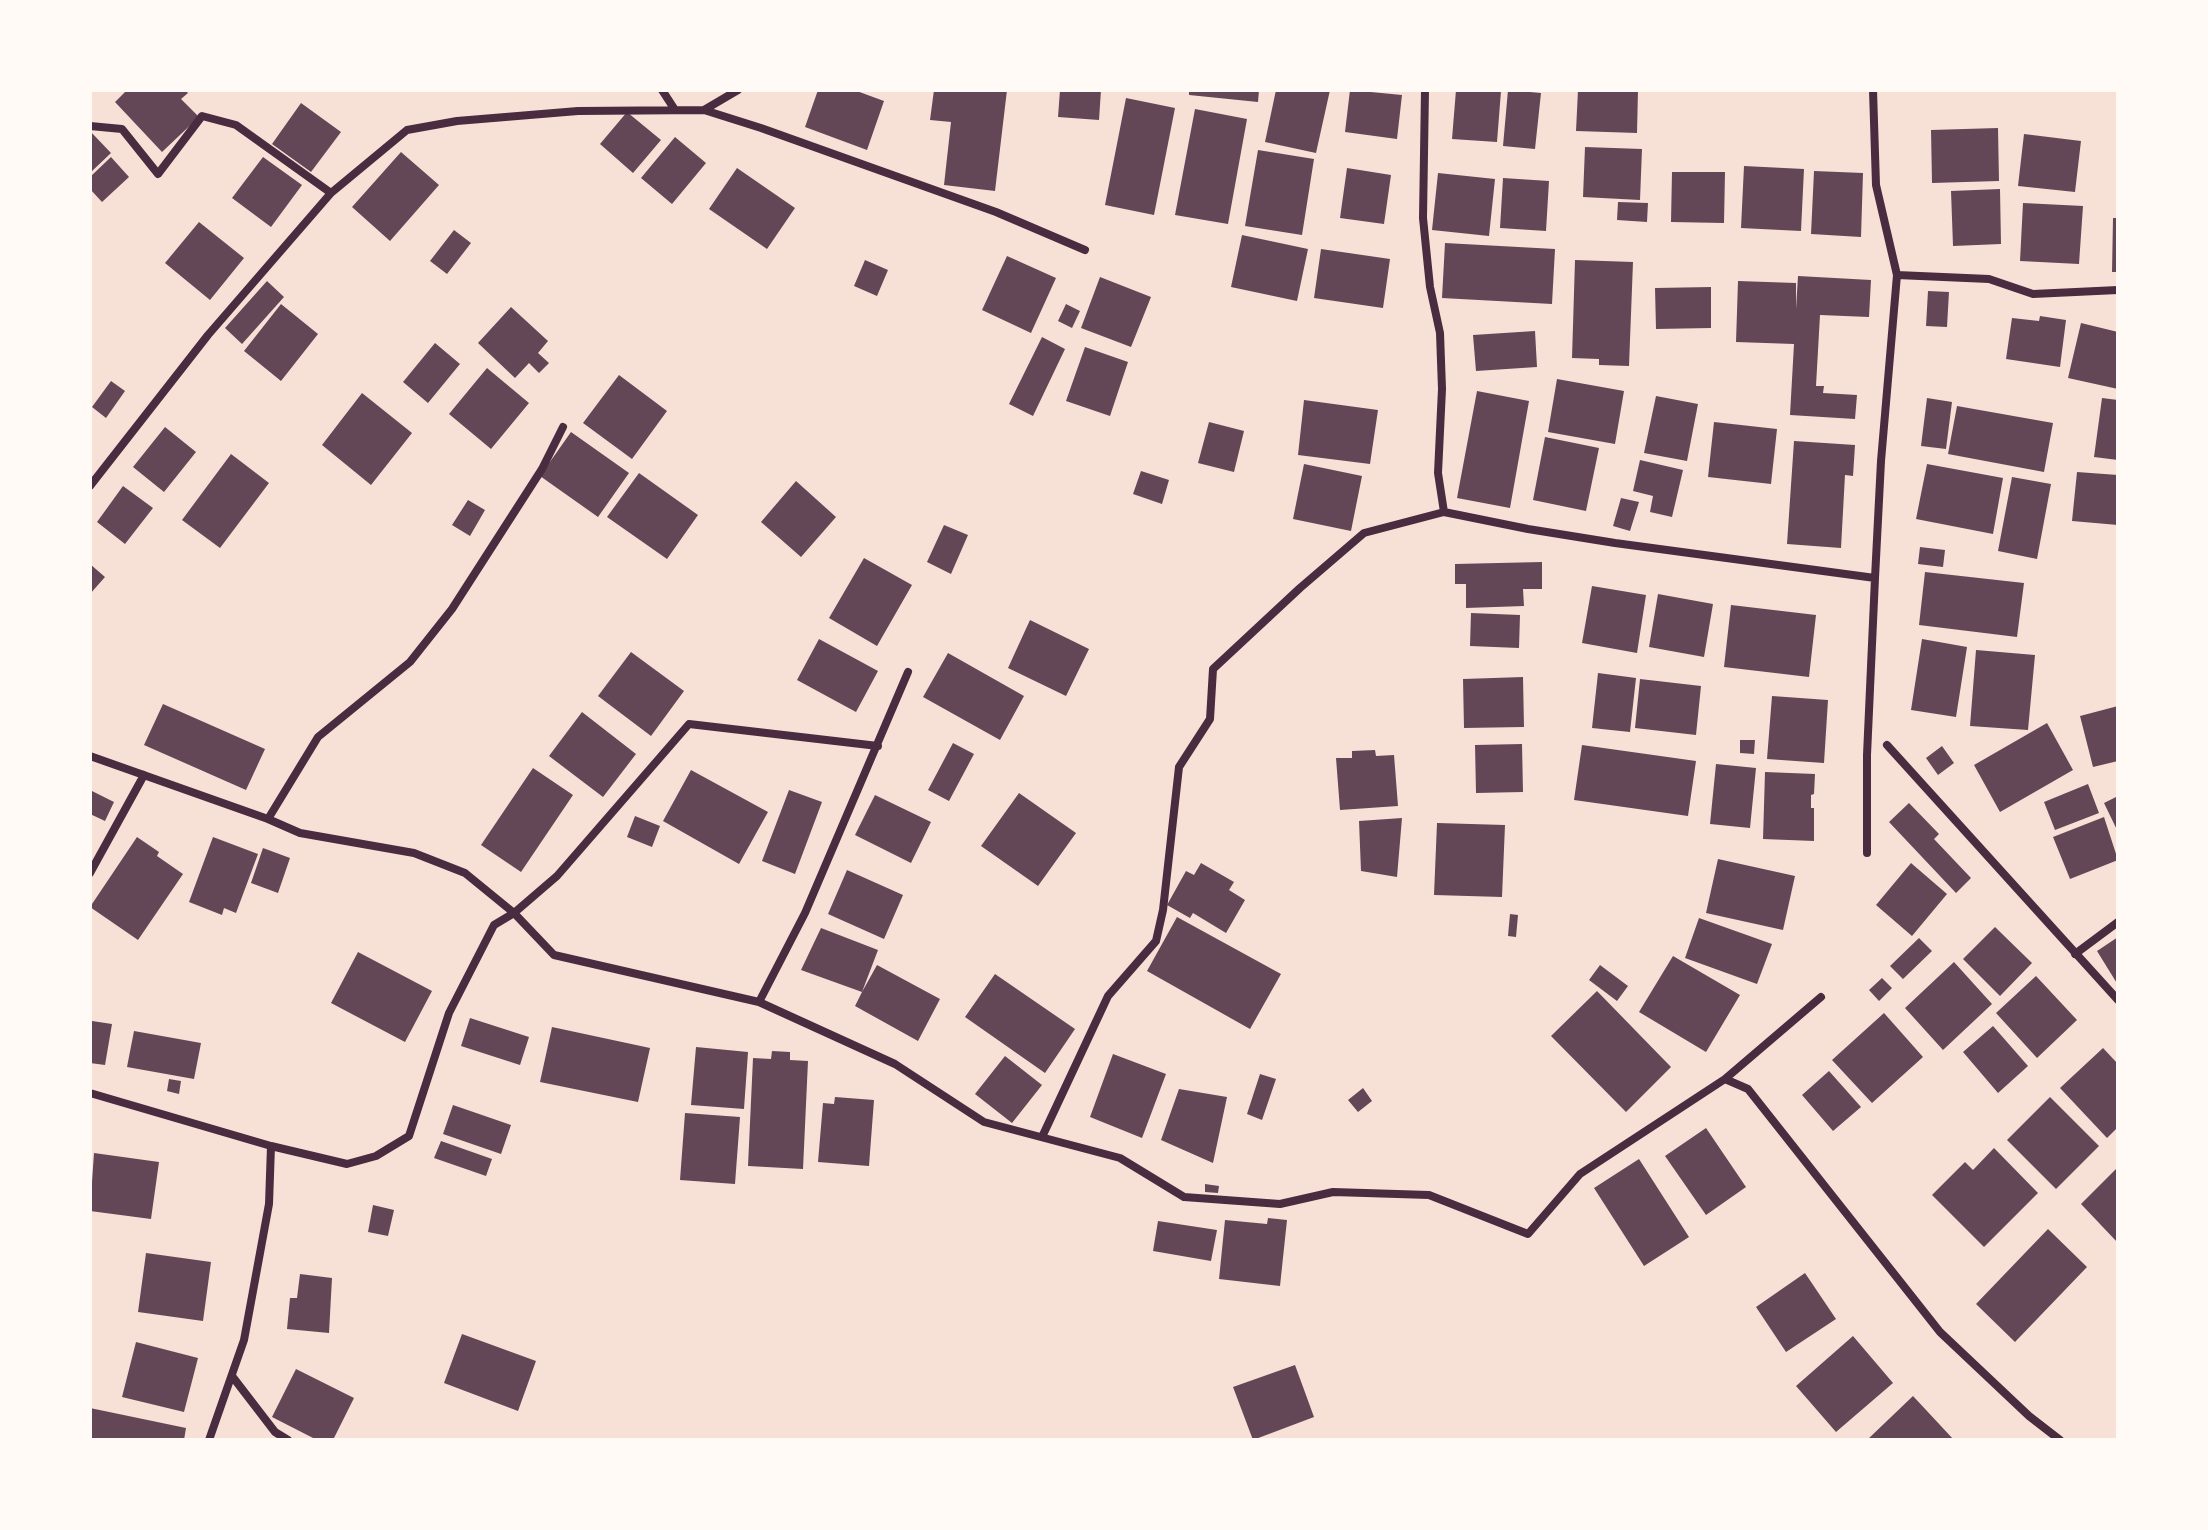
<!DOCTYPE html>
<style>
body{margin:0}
#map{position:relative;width:2208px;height:1530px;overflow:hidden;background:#f7e1d7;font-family:"Golos Text",sans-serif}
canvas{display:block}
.frame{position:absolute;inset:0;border:92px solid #fffaf5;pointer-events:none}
</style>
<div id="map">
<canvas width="2208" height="1530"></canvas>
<div class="frame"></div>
</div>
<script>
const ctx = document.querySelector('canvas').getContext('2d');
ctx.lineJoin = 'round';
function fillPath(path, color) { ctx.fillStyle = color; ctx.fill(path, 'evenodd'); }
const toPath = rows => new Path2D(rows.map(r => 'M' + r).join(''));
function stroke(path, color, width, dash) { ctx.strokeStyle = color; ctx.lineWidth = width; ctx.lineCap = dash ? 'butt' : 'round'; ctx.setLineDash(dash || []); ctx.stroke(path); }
fillPath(toPath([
 [127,90,185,90,188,93,181,99,199,117,162,152,115,102],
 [818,90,854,90,884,101,867,150,805,127],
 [934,90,1007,90,995,191,944,185,951,122,930,120],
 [1060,90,1101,90,1099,120,1058,117],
 [1189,90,1259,90,1258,102,1189,95],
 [1276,90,1330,90,1316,153,1265,142],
 [1350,90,1402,95,1397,139,1345,132],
 [1456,90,1501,91,1497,142,1452,139],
 [1508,90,1541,93,1535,149,1503,146],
 [1578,90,1638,90,1637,133,1576,131],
 [1126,98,1175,108,1154,215,1105,205],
 [301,103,341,132,311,172,272,144],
 [1195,109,1247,119,1228,224,1175,215],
 [627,112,661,140,633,173,600,144],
 [1998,128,1999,181,1932,183,1931,130],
 [90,131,111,153,90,173],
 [2024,134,2081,141,2075,192,2018,186],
 [675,137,706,163,672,204,641,178],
 [1585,147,1642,149,1640,200,1583,197],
 [1258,150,1314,159,1302,235,1245,226],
 [401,152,439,185,390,241,352,207],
 [111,157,129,177,102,202,90,189,90,177],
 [263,157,302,185,271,227,232,198],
 [1744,166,1804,169,1801,231,1741,228],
 [737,168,795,208,767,249,709,209],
 [1347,168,1391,175,1384,224,1340,218],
 [1814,171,1863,173,1861,237,1811,234],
 [1672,172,1725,172,1724,223,1671,222],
 [1438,173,1495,179,1489,236,1432,230],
 [1503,178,1549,181,1546,231,1500,228],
 [2000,189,2001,244,1953,246,1951,191],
 [1618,202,1648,203,1647,222,1617,220],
 [2023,203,2083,206,2079,264,2020,261],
 [2113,218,2118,218,2118,272,2112,272],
 [199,222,244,258,210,300,165,263],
 [454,230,471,243,447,274,430,261],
 [1242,235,1308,249,1297,301,1231,287],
 [1445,243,1555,249,1552,304,1442,298],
 [1321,249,1390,259,1383,308,1314,298],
 [1007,256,1056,278,1031,333,982,310],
 [865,260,888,270,877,296,854,286],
 [1575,260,1633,262,1629,366,1599,365,1599,359,1572,358],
 [1798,276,1871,280,1869,317,1820,315,1816,386,1824,386,1823,393,1857,395,1855,419,1790,415,1794,344,1736,342,1738,281,1796,283,1796,309],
 [1100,277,1151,297,1131,347,1081,328],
 [267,281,284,297,242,344,225,328],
 [1711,287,1711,328,1656,329,1655,288],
 [1928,291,1949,292,1947,327,1926,326],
 [281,304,318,334,281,381,244,351],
 [1066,304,1080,311,1072,328,1058,321],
 [511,307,548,341,538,353,549,363,539,373,529,363,515,378,478,343],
 [2040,316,2066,320,2060,367,2006,359,2012,318,2039,321],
 [2081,323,2118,332,2118,389,2068,378],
 [1535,331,1537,367,1476,371,1473,335],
 [1042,337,1065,349,1033,416,1009,404],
 [435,343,460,364,428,403,403,382],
 [1085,347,1128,362,1110,416,1066,401],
 [487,368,529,403,491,449,449,414],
 [619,375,667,411,632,459,583,423],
 [1557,379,1624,391,1615,444,1548,432],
 [111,381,125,391,106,418,92,407],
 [1477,391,1529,401,1510,508,1457,498],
 [362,393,412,433,371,485,322,445],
 [1656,396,1698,404,1687,461,1644,453],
 [1927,398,1952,402,1946,449,1921,446],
 [2102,398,2118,400,2118,460,2094,457],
 [1304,400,1378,410,1370,464,1298,455],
 [1957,406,2053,423,2044,472,1948,454],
 [1209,422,1244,431,1234,472,1198,463],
 [1714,422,1777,429,1771,484,1708,477],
 [165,427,196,452,164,492,133,467],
 [571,432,629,473,598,517,540,476],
 [1545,437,1599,448,1586,511,1533,500],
 [1794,441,1855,445,1853,476,1845,475,1841,548,1787,544],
 [231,454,269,483,220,548,182,520],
 [1640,460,1683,470,1672,517,1650,512,1653,496,1633,491],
 [1304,464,1362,476,1351,531,1293,519],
 [1927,464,2003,478,1993,534,1916,519],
 [1141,471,1169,480,1162,504,1133,494],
 [2077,472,2118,475,2118,525,2072,521],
 [639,473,698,515,667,559,607,517],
 [2012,477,2051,484,2037,559,1998,551],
 [796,481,836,517,801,557,761,522],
 [123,486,153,508,125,544,97,522],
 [1621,498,1639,502,1630,531,1613,526],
 [468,500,485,510,470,536,452,525],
 [944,525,968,535,951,574,927,562],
 [1920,547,1945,550,1943,567,1918,564],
 [864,558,912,585,877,646,829,618],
 [1542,562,1542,589,1523,589,1524,606,1466,608,1466,584,1455,584,1455,564],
 [90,564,105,577,90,594],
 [1925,572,2024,583,2017,637,1919,625],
 [1592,586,1646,595,1637,653,1582,643],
 [1658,594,1713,604,1704,657,1649,647],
 [1731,605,1816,615,1809,677,1724,667],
 [1471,613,1520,615,1519,648,1470,646],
 [1030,620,1089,649,1066,696,1008,668],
 [819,639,878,671,856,712,797,680],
 [1922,639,1967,647,1956,717,1911,710],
 [1976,650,2035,655,2028,730,1970,726],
 [631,652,684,691,651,736,598,696],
 [948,653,1024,696,1000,740,923,697],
 [1598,673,1636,678,1630,732,1592,728],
 [1523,677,1524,727,1464,728,1463,679],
 [1640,679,1701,686,1696,735,1635,728],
 [1772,696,1828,700,1824,763,1767,759],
 [163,704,265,749,246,790,144,745],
 [2118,706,2118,761,2093,767,2080,716],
 [582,712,636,754,603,797,549,756],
 [2047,723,2073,770,2000,812,1974,765],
 [1740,740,1755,740,1754,754,1740,753],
 [953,743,974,754,949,801,928,790],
 [1522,744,1523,792,1476,793,1475,745],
 [1582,745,1696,761,1688,816,1574,800],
 [1942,746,1954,763,1938,775,1926,758],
 [1375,750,1376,756,1394,755,1398,806,1340,810,1336,758,1352,758,1352,751],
 [1716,764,1756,768,1750,828,1710,824],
 [533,768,573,795,521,872,481,845],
 [691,770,768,812,739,864,663,821],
 [1765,772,1815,774,1814,794,1811,795,1811,808,1814,808,1814,841,1763,839],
 [2088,784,2099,813,2055,830,2044,802],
 [90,790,114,802,105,821,90,814],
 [789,790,822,802,795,874,762,861],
 [1019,793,1076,833,1038,886,981,846],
 [875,795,931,822,911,863,855,835],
 [2118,796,2118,832,2104,803],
 [1909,803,1939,834,1934,839,1971,878,1956,893,1889,822],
 [635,816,660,826,652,847,627,837],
 [2104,817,2118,860,2070,879,2053,837],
 [1402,818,1397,877,1361,871,1359,821],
 [1437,823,1505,825,1502,897,1434,895],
 [137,837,159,852,157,856,183,874,138,940,90,907],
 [213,837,258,854,236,913,224,908,222,915,189,902],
 [263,848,290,858,278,893,251,883],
 [1718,859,1795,876,1783,930,1706,913],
 [1201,863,1234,882,1229,890,1245,900,1226,933,1193,913,1190,918,1167,905,1186,871,1194,875],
 [1911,863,1947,894,1912,936,1876,905],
 [847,870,903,895,884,939,828,914],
 [1510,914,1518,915,1516,937,1508,936],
 [1177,917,1281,974,1250,1029,1147,971],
 [1699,918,1772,944,1757,984,1685,958],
 [1995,927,2032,963,2000,996,1963,959],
 [821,928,878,950,862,992,877,965,940,999,918,1041,855,1006,862,992,801,970],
 [2118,937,2118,985,2097,951],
 [1919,938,1932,951,1903,979,1890,966],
 [358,952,432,991,405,1042,331,1003],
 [1673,956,1740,995,1706,1052,1639,1012],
 [1954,962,1992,1004,1943,1050,1905,1008],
 [1600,965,1628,986,1617,1001,1589,980],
 [995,974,1075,1029,1045,1073,965,1017],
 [2036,976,2077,1020,2037,1058,1996,1013],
 [1882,978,1892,988,1879,1001,1869,990],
 [1597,991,1671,1067,1626,1112,1551,1036],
 [1884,1013,1923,1057,1872,1103,1832,1060],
 [470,1018,529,1037,520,1065,461,1046],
 [92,1021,112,1024,105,1065,90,1063],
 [1993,1026,2028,1066,1998,1093,1963,1052],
 [552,1027,650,1048,638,1102,540,1082],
 [134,1031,201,1043,194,1079,127,1067],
 [696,1047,748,1052,744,1109,691,1105],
 [2103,1048,2118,1064,2118,1127,2107,1138,2060,1088],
 [772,1051,790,1052,790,1060,808,1061,803,1169,748,1166,753,1058,771,1059],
 [1113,1054,1166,1074,1142,1138,1090,1117],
 [1005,1056,1042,1085,1012,1123,975,1094],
 [1829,1071,1861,1107,1833,1131,1802,1095],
 [1260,1074,1276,1079,1262,1120,1247,1114],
 [169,1079,181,1081,179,1094,167,1091],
 [1363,1088,1372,1101,1358,1112,1348,1100],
 [1179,1089,1227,1097,1213,1163,1161,1140],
 [835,1097,874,1100,869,1166,818,1162,823,1103,834,1104],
 [2050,1097,2099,1146,2056,1189,2007,1140],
 [453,1105,511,1125,501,1154,443,1134],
 [685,1113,740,1117,735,1184,680,1180],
 [1706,1128,1746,1187,1706,1215,1665,1156],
 [441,1141,492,1159,486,1176,434,1158],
 [1994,1148,2038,1193,1984,1247,1932,1195,1965,1162,1973,1170],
 [94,1153,159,1162,151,1219,90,1211],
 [1639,1159,1689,1237,1644,1266,1594,1188],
 [2118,1167,2118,1243,2081,1204],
 [1205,1184,1219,1186,1218,1193,1205,1192],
 [373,1205,394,1210,388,1236,368,1232],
 [1268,1218,1287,1220,1280,1286,1219,1279,1225,1220,1267,1224],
 [1158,1221,1217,1230,1211,1261,1153,1251],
 [2048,1229,2087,1267,2015,1342,1976,1304],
 [146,1253,211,1262,203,1321,138,1312],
 [1805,1273,1836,1319,1786,1352,1756,1307],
 [300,1274,332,1278,329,1333,287,1329,290,1298,297,1298],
 [462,1334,536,1361,518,1411,444,1383],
 [1853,1336,1893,1383,1836,1432,1796,1386],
 [136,1342,198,1358,184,1412,122,1397],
 [1295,1365,1314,1417,1253,1440,1233,1387],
 [296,1369,354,1398,333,1440,317,1440,272,1417],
 [1913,1396,1954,1440,1867,1440],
 [90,1408,186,1428,184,1440,90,1440]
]), '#644757');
stroke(toPath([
 [662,90,675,110],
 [1425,90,1423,218,1430,287,1440,333,1442,389,1438,473,1444,512],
 [704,110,738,90],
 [90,126,122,129,158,174,202,116,236,125,331,193],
 [1897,275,1989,279,2033,294,2118,290],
 [90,486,208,335,331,193,407,130,457,121,578,111,704,110,761,128,996,212,1085,250],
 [1887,745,2118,1000],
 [878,746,689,724,557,876,514,913,554,955,759,1002,895,1064,984,1122,1120,1158,1184,1197,1280,1204,1333,1192,1429,1195,1528,1234,1580,1174,1725,1079,1748,1089,1940,1332,2029,1416,2060,1440],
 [90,756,268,819,300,833,414,853,465,873,514,913,494,925,449,1013,409,1136,376,1156,347,1164,271,1146,269,1204,244,1340,209,1440],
 [268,819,318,737,410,662,452,609,542,469,563,427],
 [1867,853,1867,755,1875,578,1881,461,1897,275,1876,185,1873,90],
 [90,873,144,775],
 [2075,954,2118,922],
 [759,1002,805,913,908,672],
 [1725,1079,1821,997],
 [90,1093,271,1146],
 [1042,1137,1108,996,1156,941,1163,910,1179,767,1210,719,1213,669,1300,588,1364,533,1444,512,1528,529,1615,543,1875,578],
 [232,1376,275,1432,288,1440]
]), '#4a2c40', 8);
</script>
